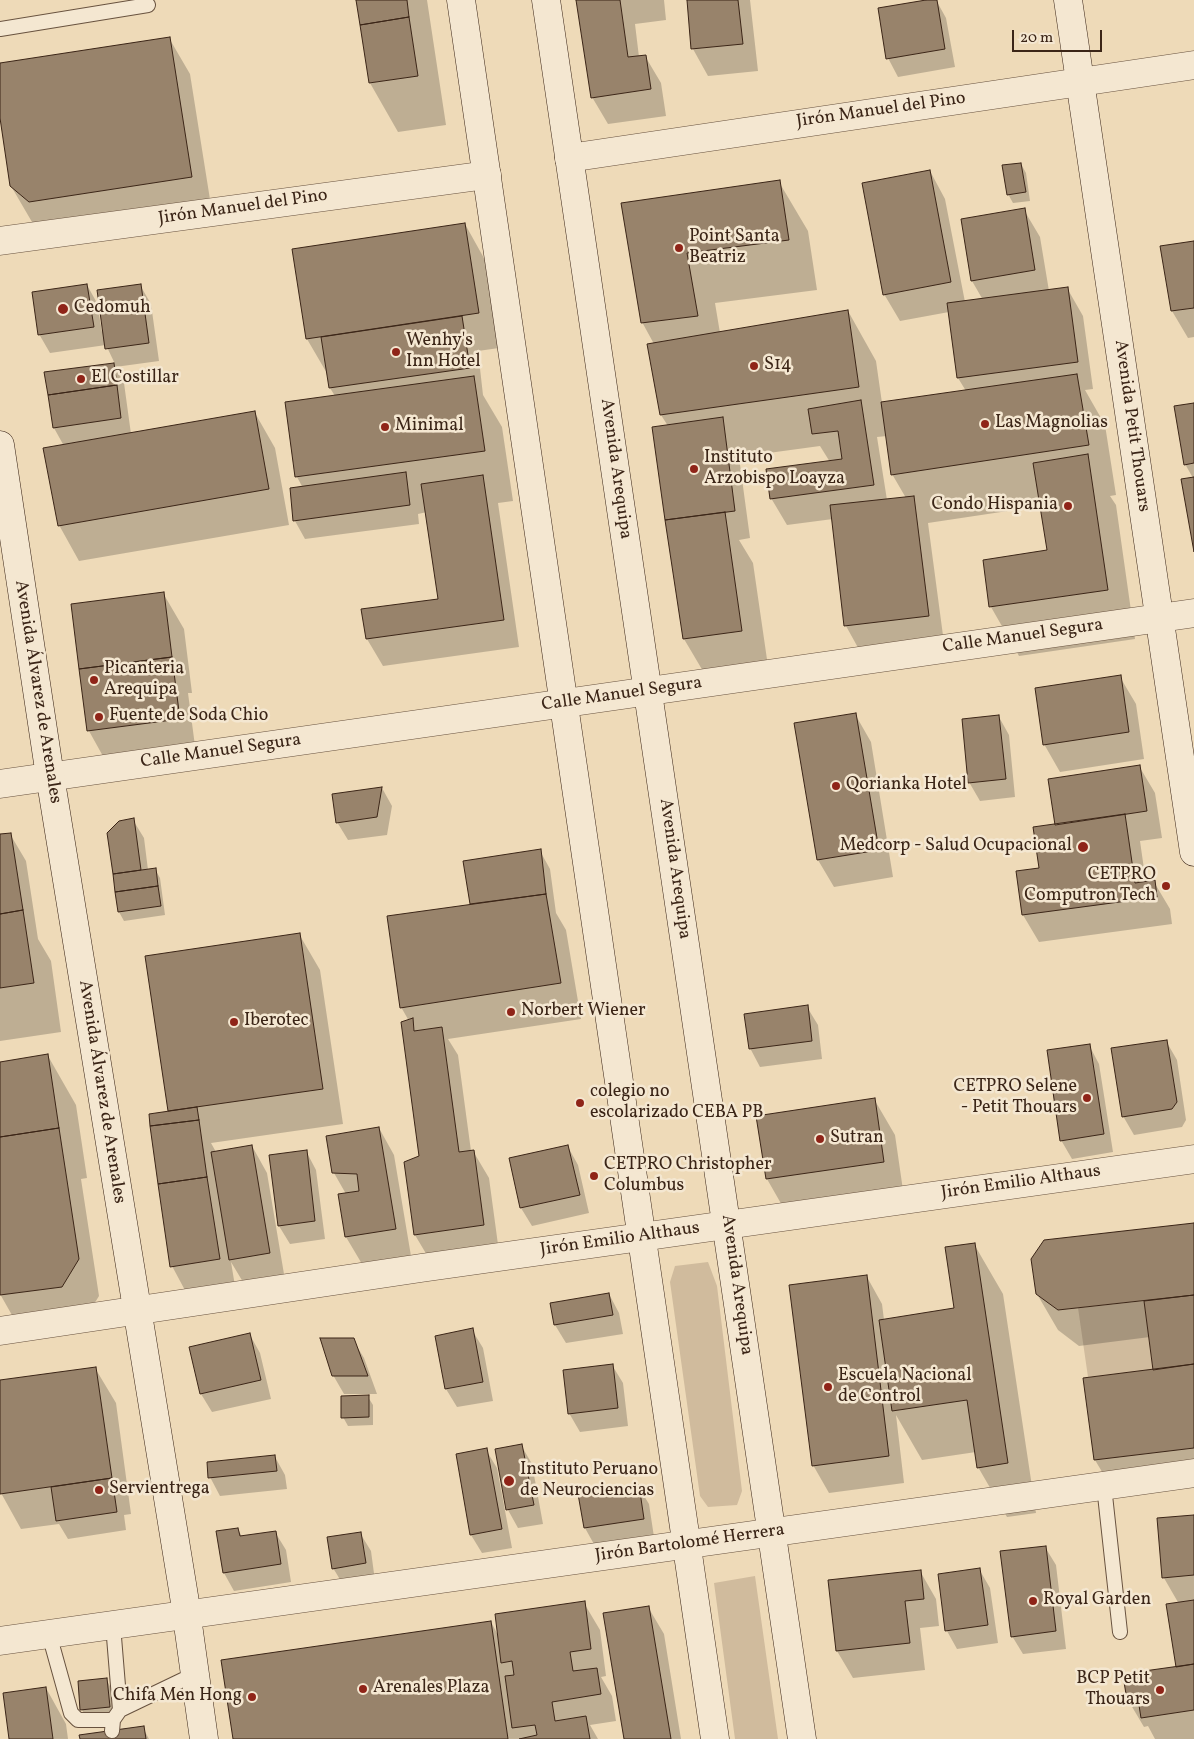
<!DOCTYPE html>
<meta charset="utf-8">
<style>
body{margin:0}
#map{position:relative;width:1194px;height:1739px;overflow:hidden;background:#eedab8;font-family:Vollkorn,serif}
canvas{display:block}
.scale{position:absolute;left:1012px;top:30px;width:90px;height:22px;box-sizing:border-box;border:2px solid #3b2517;border-top:0;padding-left:6px;font-size:15px;line-height:18px;white-space:nowrap;color:#3b2517;-webkit-text-stroke:4px #f4e7d1;paint-order:stroke}
</style>
<div id="map">
<canvas width="1194" height="1739"></canvas>
<div class="scale">20 m</div>
</div>
<script>
const ctx = document.querySelector('canvas').getContext('2d');
ctx.lineJoin = 'round';
function fillPath(path, color) { ctx.fillStyle = color; ctx.fill(path, 'evenodd'); }
const toPath = rows => new Path2D(rows.map(r => 'M' + r).join(''));
function stroke(path, color, width, dash) { ctx.strokeStyle = color; ctx.lineWidth = width; ctx.lineCap = dash ? 'butt' : 'round'; ctx.setLineDash(dash || []); ctx.stroke(path); }
function write(font, color, halo, rows, align = 'center') {
  ctx.font = font + ' Vollkorn,serif'; ctx.lineWidth = 5; ctx.setLineDash([]); ctx.textBaseline = 'middle'; ctx.strokeStyle = halo; ctx.fillStyle = color; for (const [text, x, y, turn = 0] of rows) {
    ctx.save(); ctx.translate(x, y); ctx.rotate((+turn || 0) * Math.PI / 180); ctx.textAlign = isNaN(turn) ? turn : align; if (halo) ctx.strokeText(text, 0, 0); ctx.fillText(text, 0, 0); ctx.restore();
  }
}
fillPath(toPath([
 [708,1262,717,1286,742,1491,737,1505,708,1507,700,1496,670,1282,675,1266],
 [1144,1301,1153,1370,1088,1377,1078,1308],
 [755,1576,778,1739,735,1739,714,1583]
]), '#d0bb9d');
fillPath(toPath([
 [358,0,427,0,446,125,398,132,370,83],
 [578,0,664,0,666,20,635,24,639,57,645,56,661,83,666,116,608,124,592,97],
 [688,0,750,0,758,71,708,76,693,49],
 [933,0,936,0,946,18,955,67,898,77,888,58],
 [169,38,190,74,212,212,51,237,32,222,11,186,0,109,0,64],
 [1021,164,1026,173,1030,201,1013,203,1008,194],
 [930,171,945,199,965,302,983,300,972,281,1024,210,1040,237,1049,291,1067,288,1083,316,1093,389,1085,390,1105,425,1116,495,1110,496,1116,505,1135,639,1019,656,991,607,984,561,1048,551,1041,506,928,523,944,643,861,653,846,626,833,519,787,525,771,498,830,462,820,446,739,457,750,538,739,540,753,563,770,680,713,688,684,639,666,520,668,426,661,415,654,344,642,322,623,204,779,182,808,231,817,290,715,303,720,333,848,311,876,361,882,403,966,391,958,378,949,312,900,321,884,294],
 [887,436,892,474,906,498,887,500,877,437],
 [465,224,485,260,499,348,478,351,483,395,502,427,513,501,498,503,519,647,383,666,367,639,363,610,439,600,427,512,418,514,419,524,305,539,295,521,291,489,303,488,297,477,335,396,330,388,328,375,307,339],
 [1194,242,1194,337,1188,338,1172,311,1162,247],
 [87,285,97,303,102,332,140,285,151,304,159,361,115,367,124,383,131,434,255,413,275,448,289,525,79,561,59,525,64,446,54,428,46,374,115,364,106,345,50,353,39,334],
 [1194,404,1194,551,1193,478,1185,464],
 [163,593,184,629,192,693,188,693,195,746,104,758,89,731,81,669],
 [1120,677,1136,704,1144,759,1060,772,1044,744],
 [855,714,871,742,893,877,834,887,818,860,796,724],
 [999,717,1009,735,1015,797,980,801,969,782],
 [1139,766,1155,793,1162,838,1140,841,1146,883,1154,882,1170,909,1172,924,1039,942,1023,915,1017,872,1041,869,1056,826],
 [382,788,392,806,387,835,348,840,337,822],
 [133,820,144,838,148,870,155,869,160,878,165,915,124,921,119,912,114,874],
 [10,834,26,861,38,939,51,961,61,1032,0,1041,0,835],
 [540,851,550,869,556,913,566,930,581,1019,448,1039,458,1055,471,1151,473,1151,489,1178,499,1252,431,1262,415,1235,421,1157,409,1021,401,1007,472,905,465,862],
 [299,934,320,970,343,1124,211,1143,216,1152,252,1146,267,1173,285,1280,246,1287,231,1262,235,1286,187,1294,172,1266,170,1112,147,957],
 [807,1007,818,1025,822,1059,760,1067,750,1048],
 [1166,1041,1177,1060,1186,1120,1182,1127,1134,1135,1123,1116],
 [1089,1045,1099,1064,1113,1152,1072,1159,1061,1140],
 [48,1056,76,1105,87,1178,81,1179,99,1296,83,1322,21,1331,0,1294,0,1063],
 [874,1099,895,1135,904,1197,787,1214,767,1179],
 [379,1128,394,1155,411,1256,362,1264,346,1237,339,1195,346,1194,334,1173],
 [568,1147,578,1165,589,1213,532,1226,521,1208,510,1159],
 [306,1151,316,1170,325,1239,290,1244,279,1226],
 [1194,1224,1194,1477,1111,1487,1095,1460,1085,1379,1154,1371,1150,1337,1079,1346,1058,1330,1037,1294],
 [974,1244,1003,1294,1036,1513,1007,1517,978,1467,976,1452,922,1460,896,1415,904,1483,829,1493,813,1465,867,1277,882,1304,884,1320,956,1310],
 [609,1294,619,1313,623,1334,566,1343,555,1325,551,1304],
 [472,1330,483,1348,493,1401,457,1407,446,1389,436,1337],
 [250,1335,260,1353,271,1399,212,1412,201,1394,191,1348],
 [353,1340,364,1358,377,1394,344,1394,333,1375],
 [612,1365,623,1383,628,1426,580,1432,569,1413],
 [95,1368,116,1403,131,1514,124,1515,126,1530,68,1539,59,1524,21,1529,1,1493,0,1381],
 [368,1397,373,1405,373,1425,348,1426,343,1417],
 [521,1445,532,1464,543,1524,518,1528,508,1510,496,1450],
 [486,1450,497,1468,512,1548,482,1553,471,1535,457,1455],
 [275,1457,285,1475,287,1489,220,1496,210,1477],
 [638,1486,649,1504,654,1537,595,1546,585,1528,580,1495],
 [1194,1516,1194,1739,1155,1739,1148,1726,1144,1727,1128,1700,1140,1681,1177,1668,1179,1604,1164,1578],
 [238,1529,242,1537,275,1532,286,1550,291,1582,234,1591,224,1573,217,1532],
 [360,1533,371,1551,375,1581,344,1586,333,1568],
 [1045,1547,1056,1565,1066,1649,1023,1654,1012,1636],
 [979,1569,990,1588,998,1643,957,1649,947,1631],
 [920,1571,936,1599,939,1626,920,1628,925,1670,853,1678,837,1651],
 [584,1603,600,1630,606,1676,601,1677,612,1696,616,1721,590,1725,598,1739,234,1739,491,1622,499,1637],
 [648,1607,664,1634,681,1739,625,1739],
 [106,1679,111,1688,114,1716,87,1718,82,1710],
 [46,1688,66,1724,68,1739,10,1739],
 [143,1728,149,1739,81,1739]
]), '#0003');
const building = toPath([
 [356,0,407,0,409,17,360,25,356,0],
 [576,0,620,0,628,57,646,55,651,89,591,98,576,0],
 [687,0,738,0,743,44,691,49,687,0],
 [926,0,937,0,945,49,886,59,878,8,926,0],
 [409,17,418,76,369,83,360,25,409,17],
 [170,37,192,177,29,202,10,186,0,118,0,63,170,37],
 [1021,163,1026,192,1007,195,1002,165,1021,163],
 [930,170,951,282,883,295,862,183,930,170],
 [780,180,789,240,687,253,698,316,641,323,621,203,780,180],
 [1025,208,1035,270,971,281,961,219,1025,208],
 [465,223,479,313,306,339,292,249,465,223],
 [1194,241,1194,308,1171,311,1160,246,1194,241],
 [87,284,94,327,38,335,32,292,87,284],
 [141,284,149,343,105,349,97,290,141,284],
 [1068,287,1078,362,957,378,947,303,1068,287],
 [848,310,859,387,660,415,647,344,848,310],
 [462,316,470,368,329,388,321,337,462,316],
 [114,363,117,385,48,395,44,372,114,363],
 [1077,374,1089,445,891,475,881,402,1077,374],
 [474,376,485,451,295,477,285,402,474,376],
 [117,385,121,418,53,428,48,395,117,385],
 [861,400,874,485,770,499,766,469,842,459,838,431,812,434,808,409,861,400],
 [1194,403,1194,463,1184,465,1174,406,1194,403],
 [255,411,269,489,58,526,43,448,255,411],
 [723,417,735,511,665,520,652,427,723,417],
 [1088,454,1108,590,989,607,983,560,1047,550,1033,463,1088,454],
 [406,472,410,505,293,521,290,488,406,472],
 [483,475,504,620,366,639,361,609,438,599,421,484,483,475],
 [1194,477,1194,552,1181,479,1194,477],
 [914,496,929,616,844,626,830,505,914,496],
 [725,512,742,631,683,639,665,520,725,512],
 [164,592,172,657,79,669,71,604,164,592],
 [172,657,180,719,87,731,79,669,172,657],
 [1121,675,1129,732,1043,745,1035,688,1121,675],
 [856,713,879,850,817,860,794,723,856,713],
 [999,715,1006,779,968,783,962,719,999,715],
 [1140,765,1147,811,1055,825,1048,779,1140,765],
 [382,787,377,817,336,823,332,794,382,787],
 [1125,814,1135,883,1155,880,1157,897,1022,915,1016,871,1039,868,1033,827,1125,814],
 [134,818,141,870,113,874,107,833,119,821,134,818],
 [11,833,23,910,0,914,0,834,11,833],
 [541,849,546,894,470,904,463,861,541,849],
 [156,868,158,886,115,892,113,874,156,868],
 [158,886,161,906,118,912,115,892,158,886],
 [546,894,561,983,400,1008,387,916,546,894],
 [23,910,34,983,0,988,0,914,23,910],
 [300,933,323,1089,168,1111,145,956,300,933],
 [808,1005,812,1041,749,1049,744,1014,808,1005],
 [413,1018,414,1031,442,1027,459,1152,474,1150,484,1225,414,1235,404,1162,419,1156,401,1022,413,1018],
 [1167,1040,1177,1102,1172,1109,1122,1117,1111,1048,1167,1040],
 [1090,1044,1104,1134,1060,1141,1047,1050,1090,1044],
 [48,1054,59,1128,0,1137,0,1062,48,1054],
 [875,1098,884,1162,766,1179,756,1116,875,1098],
 [197,1107,199,1120,150,1126,149,1114,197,1107],
 [199,1120,207,1177,158,1184,150,1126,199,1120],
 [379,1127,396,1229,345,1237,338,1194,359,1191,357,1174,332,1173,326,1136,379,1127],
 [59,1128,79,1259,62,1287,0,1295,0,1137,59,1128],
 [252,1145,270,1253,229,1260,211,1152,252,1145],
 [568,1145,580,1195,520,1208,509,1158,568,1145],
 [307,1150,315,1221,278,1226,269,1155,307,1150],
 [207,1177,220,1259,170,1267,158,1184,207,1177],
 [1194,1223,1194,1295,1058,1310,1036,1294,1031,1259,1044,1240,1194,1223],
 [975,1243,1008,1463,977,1468,967,1400,892,1411,879,1320,954,1308,945,1247,975,1243],
 [867,1275,889,1456,812,1466,789,1285,867,1275],
 [609,1293,613,1315,554,1325,550,1303,609,1293],
 [1194,1295,1194,1364,1153,1370,1144,1301,1194,1295],
 [473,1328,483,1382,445,1389,435,1336,473,1328],
 [250,1333,261,1380,200,1394,189,1347,250,1333],
 [320,1338,354,1338,368,1376,332,1376,320,1338],
 [613,1364,618,1408,568,1414,563,1370,613,1364],
 [1194,1364,1194,1448,1094,1460,1083,1378,1194,1364],
 [96,1367,112,1478,0,1494,0,1380,96,1367],
 [369,1395,369,1417,341,1418,341,1396,369,1395],
 [522,1444,534,1505,506,1510,495,1449,522,1444],
 [487,1448,502,1529,470,1535,456,1454,487,1448],
 [275,1455,277,1471,208,1478,207,1462,275,1455],
 [112,1478,117,1512,56,1521,51,1487,112,1478],
 [639,1485,644,1519,584,1528,578,1494,639,1485],
 [1194,1515,1194,1575,1162,1578,1157,1518,1194,1515],
 [238,1528,240,1536,276,1531,281,1564,223,1573,216,1531,238,1528],
 [361,1532,366,1563,332,1569,327,1537,361,1532],
 [1046,1546,1056,1631,1011,1637,1000,1551,1046,1546],
 [980,1568,988,1625,945,1631,938,1574,980,1568],
 [921,1570,924,1599,905,1601,910,1643,836,1651,828,1580,921,1570],
 [1194,1600,1194,1664,1176,1667,1166,1604,1194,1600],
 [585,1601,591,1649,570,1652,573,1671,597,1668,601,1694,552,1702,555,1721,586,1716,590,1739,519,1739,537,1735,535,1725,512,1728,505,1676,514,1675,512,1661,501,1663,495,1614,585,1601],
 [649,1606,671,1739,624,1739,603,1613,649,1606],
 [491,1621,508,1739,233,1739,221,1660,491,1621],
 [1194,1664,1194,1710,1141,1718,1138,1699,1127,1700,1124,1682,1138,1680,1137,1672,1194,1664],
 [107,1678,110,1707,80,1710,78,1681,107,1678],
 [46,1687,53,1739,9,1739,3,1693,46,1687],
 [144,1726,146,1739,80,1739,79,1735,144,1726]
]);
fillPath(building, '#98836b');
stroke(building, '#3b2517', 1);
const service = toPath([
 [0,29,148,5],
 [1104,1486,1120,1632],
 [113,1625,120,1710],
 [49,1634,71,1713,78,1720,113,1720],
 [112,1731,113,1720,120,1710,195,1674]
]);
const minor = toPath([
 [569,158,1194,65],
 [0,241,487,175],
 [0,1331,421,1268,1194,1159]
]);
const tertiary = toPath([
 [0,784,1194,613],
 [0,1641,1194,1473]
]);
const secondary = toPath([
 [461,0,715,1739],
 [546,0,802,1739],
 [1068,0,1194,852],
 [0,445,50,776,184,1596,204,1739]
]);
stroke(service, '#68523f', 16);
stroke(minor, '#68523f', 29);
stroke(tertiary, '#68523f', 29);
stroke(secondary, '#3b2517', 29);
stroke(service, '#f4e7d1', 14);
stroke(minor, '#f4e7d1', 28);
stroke(tertiary, '#f4e7d1', 28);
stroke(secondary, '#f4e7d1', 28);
for (const [x, y, r, color] of [
 [679,248,5,"#8f2418"],
 [63,309,6,"#8f2418"],
 [396,352,5,"#8f2418"],
 [754,366,5,"#8f2418"],
 [81,379,5,"#8f2418"],
 [985,424,5,"#8f2418"],
 [385,427,5,"#8f2418"],
 [694,469,5,"#8f2418"],
 [1068,506,5,"#8f2418"],
 [94,680,5,"#8f2418"],
 [99,717,5,"#8f2418"],
 [836,786,5,"#8f2418"],
 [1083,847,6,"#8f2418"],
 [1166,886,5,"#8f2418"],
 [511,1012,5,"#8f2418"],
 [234,1022,5,"#8f2418"],
 [1087,1098,5,"#8f2418"],
 [580,1103,5,"#8f2418"],
 [820,1139,5,"#8f2418"],
 [594,1176,5,"#8f2418"],
 [828,1387,5,"#8f2418"],
 [509,1481,6,"#8f2418"],
 [99,1490,5,"#8f2418"],
 [1033,1601,5,"#8f2418"],
 [363,1689,5,"#8f2418"],
 [1160,1690,5,"#8f2418"],
 [252,1697,5,"#8f2418"]
]) { const dot = new Path2D(); dot.arc(x, y, r, 0, 2 * Math.PI); ctx.fillStyle = color; ctx.fill(dot); stroke(dot, '#f4e7d1', 2); }
write('18px', '#3b2517', '#f4e7d1', [
 ["Jirón Manuel del Pino",881,111,-8],
 ["Jirón Manuel del Pino",243,208,-8],
 ["Avenida Petit Thouars",1131,426,82],
 ["Avenida Arequipa",615,469,82],
 ["Calle Manuel Segura",1023,637,-8],
 ["Avenida Álvarez de Arenales",37,692,81],
 ["Calle Manuel Segura",622,695,-8],
 ["Calle Manuel Segura",221,752,-8],
 ["Avenida Arequipa",674,869,82],
 ["Avenida Álvarez de Arenales",101,1092,81],
 ["Jirón Emilio Althaus",1021,1183,-8],
 ["Jirón Emilio Althaus",620,1240,-8],
 ["Avenida Arequipa",736,1285,82],
 ["Jirón Bartolomé Herrera",690,1544,-8]
]);
write('18px', '#3b2517', '#f4e7d1', [
 ["Point Santa",689,238],
 ["Beatriz",689,259],
 ["Cedomuh",74,309],
 ["Wenhy's",406,342],
 ["Inn Hotel",406,363],
 ["S14",764,366],
 ["El Costillar",91,379],
 ["Las Magnolias",995,424],
 ["Minimal",395,427],
 ["Instituto",704,459],
 ["Arzobispo Loayza",704,480],
 ["Condo Hispania",1058,506,"right"],
 ["Picanteria",104,670],
 ["Arequipa",104,691],
 ["Fuente de Soda Chio",109,717],
 ["Qorianka Hotel",846,786],
 ["Medcorp - Salud Ocupacional",1072,847,"right"],
 ["CETPRO",1156,876,"right"],
 ["Computron Tech",1156,897,"right"],
 ["Norbert Wiener",521,1012],
 ["Iberotec",244,1022],
 ["CETPRO Selene",1077,1088,"right"],
 ["- Petit Thouars",1077,1109,"right"],
 ["colegio no",590,1093],
 ["escolarizado CEBA PB",590,1114],
 ["Sutran",830,1139],
 ["CETPRO Christopher",604,1166],
 ["Columbus",604,1187],
 ["Escuela Nacional",838,1377],
 ["de Control",838,1398],
 ["Instituto Peruano",520,1471],
 ["de Neurociencias",520,1492],
 ["Servientrega",109,1490],
 ["Royal Garden",1043,1601],
 ["BCP Petit",1150,1680,"right"],
 ["Thouars",1150,1701,"right"],
 ["Arenales Plaza",373,1689],
 ["Chifa Men Hong",242,1697,"right"]
], 'left');
</script>
